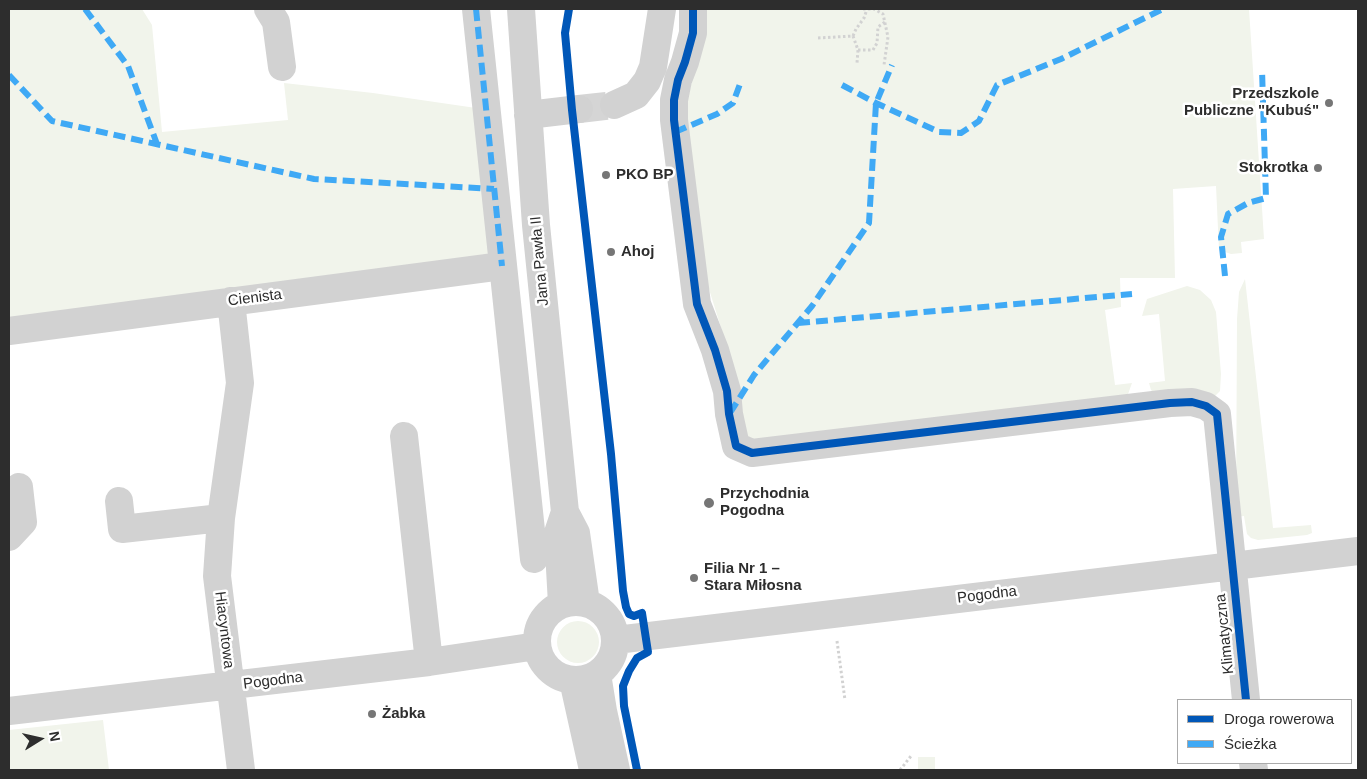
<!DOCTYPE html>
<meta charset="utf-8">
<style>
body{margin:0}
#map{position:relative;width:1367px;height:779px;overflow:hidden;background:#fff;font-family:Helvetica,sans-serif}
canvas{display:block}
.frame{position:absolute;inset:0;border:10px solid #2d2d2d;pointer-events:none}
.legend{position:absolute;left:1177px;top:699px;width:175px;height:65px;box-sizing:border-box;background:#fff;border:1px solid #ababab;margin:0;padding:6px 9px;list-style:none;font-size:15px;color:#2d2d2d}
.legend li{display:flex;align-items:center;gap:10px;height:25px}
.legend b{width:25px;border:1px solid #ababab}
.north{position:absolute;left:15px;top:714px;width:50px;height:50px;-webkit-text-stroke:4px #fff;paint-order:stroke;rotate:80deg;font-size:14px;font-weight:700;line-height:20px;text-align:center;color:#2d2d2d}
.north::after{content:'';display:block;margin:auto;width:18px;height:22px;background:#2d2d2d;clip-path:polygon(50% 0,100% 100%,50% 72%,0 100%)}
</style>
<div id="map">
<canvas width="1367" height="779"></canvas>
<div class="frame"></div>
<ul class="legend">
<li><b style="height:6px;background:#0057b8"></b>Droga rowerowa</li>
<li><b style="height:6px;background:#3fa9f5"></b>Ścieżka</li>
</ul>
<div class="north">N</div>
</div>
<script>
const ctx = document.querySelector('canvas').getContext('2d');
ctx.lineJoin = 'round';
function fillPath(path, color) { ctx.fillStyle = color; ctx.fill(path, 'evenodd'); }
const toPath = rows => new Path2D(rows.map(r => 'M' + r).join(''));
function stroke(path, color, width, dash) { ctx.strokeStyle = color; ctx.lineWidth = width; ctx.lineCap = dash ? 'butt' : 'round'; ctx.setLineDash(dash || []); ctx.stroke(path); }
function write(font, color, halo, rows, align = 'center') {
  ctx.font = font + ' Helvetica,sans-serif'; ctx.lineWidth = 5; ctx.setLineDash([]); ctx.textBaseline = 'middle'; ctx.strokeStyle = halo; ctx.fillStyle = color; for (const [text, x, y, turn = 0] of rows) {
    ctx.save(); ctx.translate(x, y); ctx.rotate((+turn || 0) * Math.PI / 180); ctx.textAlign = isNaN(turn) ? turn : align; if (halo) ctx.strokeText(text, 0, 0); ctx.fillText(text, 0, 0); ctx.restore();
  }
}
fillPath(toPath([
 [9,9,142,9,152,25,162,132,288,120,284,83,373,93,476,108,491,255,9,320],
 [702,9,1249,9,1264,239,1241,242,1242,253,1231,254,1219,250,1216,186,1173,189,1175,278,1120,278,1121,307,1105,310,1115,385,1132,383,1127,397,761,442,747,438,734,369,703,270,687,120,687,101,705,30],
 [1245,279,1273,528,1311,525,1312,533,1307,535,1258,540,1251,538,1247,534,1244,516,1236,517,1237,319,1239,292],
 [1187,286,1200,290,1211,300,1216,312,1221,374,1220,391,1215,396,1158,398,1151,390,1149,383,1165,381,1159,314,1142,316,1147,299],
 '557 642a21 21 0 1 1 42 0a21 21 0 1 1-42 0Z',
 [103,720,109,770,9,770,9,730],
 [918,757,935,757,935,770,918,770]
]), '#f1f4eb');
stroke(toPath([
 [579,109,614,105]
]), '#d5d5d5', 28, [28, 14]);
stroke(toPath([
 [863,9,874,9,883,14,888,37,884,65],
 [853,36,856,29,864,18,867,9],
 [818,38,853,36,858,50,857,63],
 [858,50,873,50,877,43,878,27,885,22],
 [837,641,845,700],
 [900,770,911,756]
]), '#d2d2d2', 3, [2.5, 2.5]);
stroke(toPath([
 [268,9,276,22,282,67],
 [476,9,534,559],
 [521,9,536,225,565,512,576,533,586,603],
 [693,9,693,33,685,62,678,80,674,100,674,120,697,304,715,350,727,391,729,414,736,446,752,453,1170,403,1192,402,1206,406,1217,414,1246,700],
 [614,105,636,95,647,81,653,67,662,9],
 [528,115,579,109],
 [231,301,240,383,221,518,217,576,241,770],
 [9,331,502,266],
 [404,436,429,662],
 [119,501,122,529,221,518],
 [9,537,23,522,19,487],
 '537 641a39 39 0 1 1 78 0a39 39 0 1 1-78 0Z',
 [562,604,558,533,565,512],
 [616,640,1358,551],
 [597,674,603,711,616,770],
 [573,680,593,770],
 [9,711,429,662,537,646],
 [1253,763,1254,770]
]), '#d2d2d2', 28);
stroke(toPath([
 [85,9,128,66,157,144],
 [476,9,502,266],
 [9,75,52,121,314,179,494,189],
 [842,85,876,103,939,132,961,133,979,121,997,85,1061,59,1163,9],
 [675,132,717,114,733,103,740,84],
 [1225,276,1221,237,1228,214,1248,203,1266,198,1262,69],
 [798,323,1132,294],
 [730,413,754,375,812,306,869,223,876,103,892,65]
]), '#3fa9f5', 6, [12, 6]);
stroke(toPath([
 [569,9,565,33,572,110,611,454,623,591,626,607,629,614,634,616,642,613,648,652,637,658,629,671,623,686,624,706,637,770],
 [693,9,693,33,685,62,678,80,674,100,674,120,697,304,715,350,727,391,729,414,736,446,752,453,1170,403,1192,402,1206,406,1217,414,1246,700]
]), '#0057b8', 8);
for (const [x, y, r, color] of [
 [1329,103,5,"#767676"],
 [1318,168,5,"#767676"],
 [606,175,5,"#767676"],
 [611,252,5,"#767676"],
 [709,503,6,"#767676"],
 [694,578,5,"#767676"],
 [372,714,5,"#767676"]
]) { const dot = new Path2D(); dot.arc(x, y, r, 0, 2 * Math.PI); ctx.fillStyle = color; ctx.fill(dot); stroke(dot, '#fff', 2); }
write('bold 15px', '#2d2d2d', '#fff', [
 ["Przedszkole",1319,94,"right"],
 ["Publiczne \"Kubuś\"",1319,111,"right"],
 ["Stokrotka",1308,168,"right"],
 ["PKO BP",616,175],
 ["Ahoj",621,252],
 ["Przychodnia",720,494],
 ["Pogodna",720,511],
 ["Filia Nr 1 –",704,569],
 ["Stara Miłosna",704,586],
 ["Żabka",382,714]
], 'left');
write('15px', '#2d2d2d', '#fff', [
 ["Jana Pawła II",540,261,-95],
 ["Cienista",255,298,-7],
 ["Pogodna",987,595,-7],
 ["Hiacyntowa",224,630,83],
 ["Klimatyczna",1225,634,-96],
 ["Pogodna",273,681,-7]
]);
</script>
